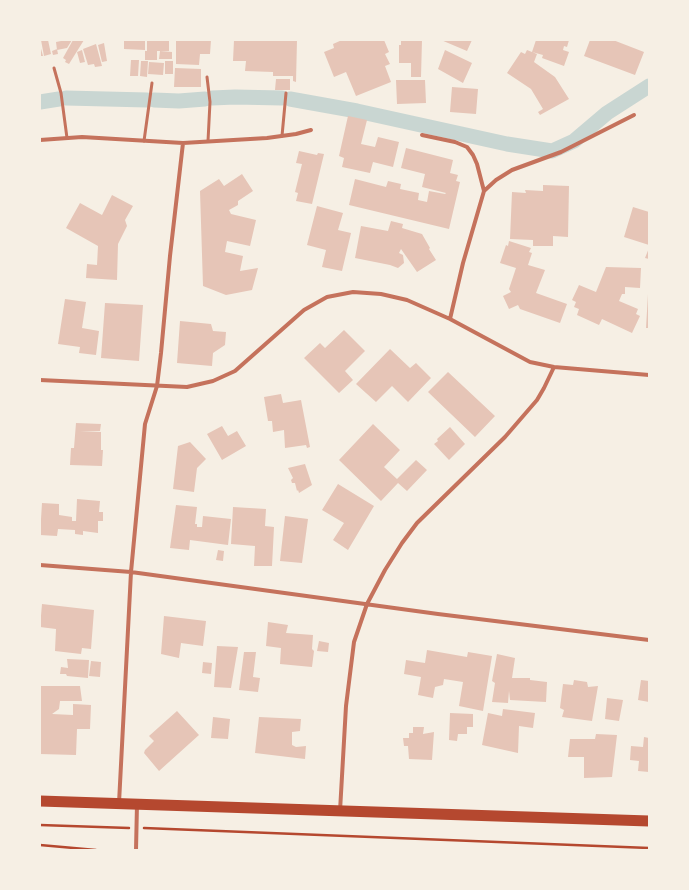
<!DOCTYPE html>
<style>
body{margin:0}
#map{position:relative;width:689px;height:890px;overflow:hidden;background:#f6efe4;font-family:"DM Sans",sans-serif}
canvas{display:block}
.frame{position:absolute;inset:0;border:41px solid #f6efe4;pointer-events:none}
</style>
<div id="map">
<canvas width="689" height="890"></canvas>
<div class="frame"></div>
</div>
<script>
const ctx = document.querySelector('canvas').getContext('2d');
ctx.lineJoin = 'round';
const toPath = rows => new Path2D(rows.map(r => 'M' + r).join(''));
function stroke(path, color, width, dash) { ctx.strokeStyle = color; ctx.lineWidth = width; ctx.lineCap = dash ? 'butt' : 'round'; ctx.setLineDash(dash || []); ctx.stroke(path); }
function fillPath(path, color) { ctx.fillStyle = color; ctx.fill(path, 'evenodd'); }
stroke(toPath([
 [66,98,147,100],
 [212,98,235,97,282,98],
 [290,99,357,111,507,144,552,151,574,141,607,113,649,86],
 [154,100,179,101,205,99],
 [40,102,59,99]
]), '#c9d6d2', 15);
fillPath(toPath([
 [41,40,48,40,51,54,44,56],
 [66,40,72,40,67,48,57,50,56,42],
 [73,40,84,40,69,64,65,62,66,60,63,58],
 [124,40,145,40,145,50,124,49],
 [147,40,169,40,169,51,153,51,157,51,157,60,145,60,145,51,147,51],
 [176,40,211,40,210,54,200,54,199,65,176,64],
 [234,40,297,40,296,82,293,81,293,76,273,76,273,72,245,71,246,61,233,61],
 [342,40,384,40,389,52,385,54,390,64,385,66,391,82,356,96,346,72,334,77,324,52,334,48,333,44],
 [401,40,422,40,421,77,411,77,411,63,399,63,399,45,401,45],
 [441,40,472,40,467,51],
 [536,40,569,40,567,47,564,46,563,50,569,52,564,66,542,58,543,55,532,52],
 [590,40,613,40,644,52,635,75,584,56],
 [104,43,107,61,102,62,98,45],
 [96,44,102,66,95,67,94,64,88,65,83,49],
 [40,45,43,56,40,56],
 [57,49,58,54,53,55,52,51],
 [82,50,85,62,80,63,77,52],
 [445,50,472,63,463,83,438,69],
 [527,50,537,54,534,62,555,77,569,99,540,115,538,112,543,109,531,89,507,73,521,52,525,54],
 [160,51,172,52,172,59,159,59],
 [131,60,139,60,138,76,130,76],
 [141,61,148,61,147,77,140,76],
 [165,61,173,61,173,74,165,74],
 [149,62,164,63,163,75,148,74],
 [175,68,201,69,201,87,174,87],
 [276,79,290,79,290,90,275,90],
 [396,80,425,80,426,103,397,104],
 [452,87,478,89,476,114,450,112],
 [348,116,367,120,361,144,375,147,378,137,399,142,393,167,373,162,370,173,342,167,344,158,339,156],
 [406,148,453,160,450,173,458,175,456,181,460,182,449,229,349,205,355,179,386,187,388,181,401,184,400,189,419,193,418,200,427,202,429,191,445,194,446,193,422,187,425,174,401,168],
 [299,151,317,155,318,153,324,154,312,204,296,201,298,193,295,192,302,164,296,163],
 [242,174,253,191,238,201,238,205,229,210,231,214,256,220,250,246,227,241,225,252,243,256,240,271,258,268,252,290,226,295,203,286,200,191,219,179,224,186],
 [543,185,569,186,568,237,553,236,553,246,533,246,533,240,510,239,512,192,526,193,525,190,543,191],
 [112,195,133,206,125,220,127,226,118,244,117,280,86,278,87,264,97,265,98,246,66,228,80,203,102,215],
 [317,206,343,213,338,230,351,233,342,271,322,267,326,250,307,245],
 [633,207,649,212,649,245,624,237],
 [391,221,403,224,402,228,422,234,430,248,429,249,436,260,417,272,401,249,399,253,403,255,404,263,398,268,390,265,355,258,361,226,388,231],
 [509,241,531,248,529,252,532,253,528,265,545,270,536,293,567,304,560,323,520,309,518,305,509,309,503,296,511,292,509,289,516,268,500,263,506,245,508,246],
 [649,248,649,259,645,258],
 [606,267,641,268,640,288,625,287,625,294,622,294,619,301,638,309,636,314,640,316,632,333,602,319,599,325,577,315,579,309,574,307,576,302,572,300,579,285,596,292],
 [648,294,649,294,649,328,646,328],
 [65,299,86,302,82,328,99,331,96,355,79,353,80,347,58,344],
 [105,303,143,305,139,361,101,358],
 [180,321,211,324,213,331,226,332,225,345,213,353,212,366,177,363],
 [344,330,365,351,345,371,353,380,339,393,304,358,320,343,325,348],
 [390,349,410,368,416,363,431,378,408,402,392,386,376,402,356,384],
 [448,372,495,416,475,437,428,392],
 [281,394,283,403,301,400,310,447,307,448,306,445,285,448,284,430,273,432,272,421,268,421,264,397],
 [76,423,101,424,100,431,80,431,101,432,101,450,103,450,102,466,70,465,71,448,74,448],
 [373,424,400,450,384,467,397,479,416,460,427,470,407,491,398,483,381,501,339,460],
 [222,426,228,436,237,431,246,446,222,460,207,434],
 [450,427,465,444,449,460,434,444,438,441,437,439],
 [190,442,206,459,197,468,194,492,173,489,178,446],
 [305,464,312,485,299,493,298,490,297,491,295,483,292,483,291,480,293,478,288,468],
 [338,484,374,506,348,550,333,540,344,523,322,510],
 [77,499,100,501,99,512,103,512,103,521,98,521,98,533,83,531,83,535,75,534,75,530,58,529,57,536,40,535,42,503,59,504,59,515,72,517,72,521,76,521],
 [176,505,197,507,195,524,197,524,197,527,202,527,203,516,231,519,228,545,190,540,189,550,170,548],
 [233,507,266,509,265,526,274,527,272,566,254,566,255,546,231,544],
 [285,516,308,519,302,563,280,561],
 [218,550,224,551,223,561,216,560],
 [42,604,94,610,91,649,82,648,81,654,55,651,56,629,40,627],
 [164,616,206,621,203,646,181,643,179,658,161,654],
 [268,622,288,625,286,633,313,635,312,649,314,651,312,667,280,664,281,648,266,646],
 [319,641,329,643,328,652,317,651],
 [217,646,238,647,231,688,214,687],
 [427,650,467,657,468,652,492,656,483,711,459,706,463,682,444,679,443,685,435,687,433,698,418,695,421,677,404,674,406,660,425,663],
 [244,652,256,652,253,677,260,678,258,692,239,690],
 [497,654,515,658,512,678,530,678,530,680,547,682,546,702,510,700,509,691,508,703,492,702,495,683,492,681],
 [67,659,89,660,88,678,67,676,66,674,60,674,61,667,68,668],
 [91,661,101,662,100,677,89,676],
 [203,662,212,663,211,674,202,673],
 [574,680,587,682,588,687,598,686,592,721,562,717,564,710,560,708,563,684,573,685],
 [641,680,649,681,649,702,638,700],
 [40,686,80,686,82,701,60,701,59,709,52,714,73,715,73,704,91,705,90,729,77,729,76,755,40,754],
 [607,698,623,700,619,721,605,719],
 [503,709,535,713,533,728,519,726,518,753,482,745,488,713,502,716],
 [177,711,199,735,159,771,144,753,145,750,154,741,149,736],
 [450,713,473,714,473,727,467,727,467,734,458,734,457,741,449,740],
 [213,717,230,719,228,739,211,738],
 [259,717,301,719,300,731,292,732,292,745,296,747,306,746,305,759,255,753],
 [413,727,424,727,423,734,434,732,432,760,409,759,408,746,404,746,403,738,409,738,409,733,413,733],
 [596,734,617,735,612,777,584,778,584,757,568,757,570,739,595,739],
 [644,737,649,738,649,772,638,771,639,761,630,760,631,746,643,747]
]), '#e6c5b7');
stroke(toPath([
 [40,825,129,828],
 [144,828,649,848],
 [40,845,96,850]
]), '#b5482f', 2.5);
stroke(toPath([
 [54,68,61,93,67,138],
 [207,77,210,102,208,141],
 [282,136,286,93],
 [144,141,152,83]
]), '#c5725c', 3);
stroke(toPath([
 [422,135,455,142,467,147,473,155,477,164,484,191],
 [40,140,82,137,183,143,267,138,296,134,311,130],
 [450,319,463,263,484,191,496,180,512,170,561,152,634,115],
 [40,380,187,387,213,381,235,371,304,310,327,297,353,292,381,294,407,300,450,319,530,362,554,367,649,375],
 [40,565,131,572,438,614,649,640],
 [119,803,131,572,145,424,157,386,161,353,170,256,183,143],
 [340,811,346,706,354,642,367,604,385,570,402,543,417,523,505,437,537,400,544,388,554,367],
 [136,850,137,804]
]), '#c5725c', 4);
stroke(toPath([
 [40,801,649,821]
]), '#b5482f', 11);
</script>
